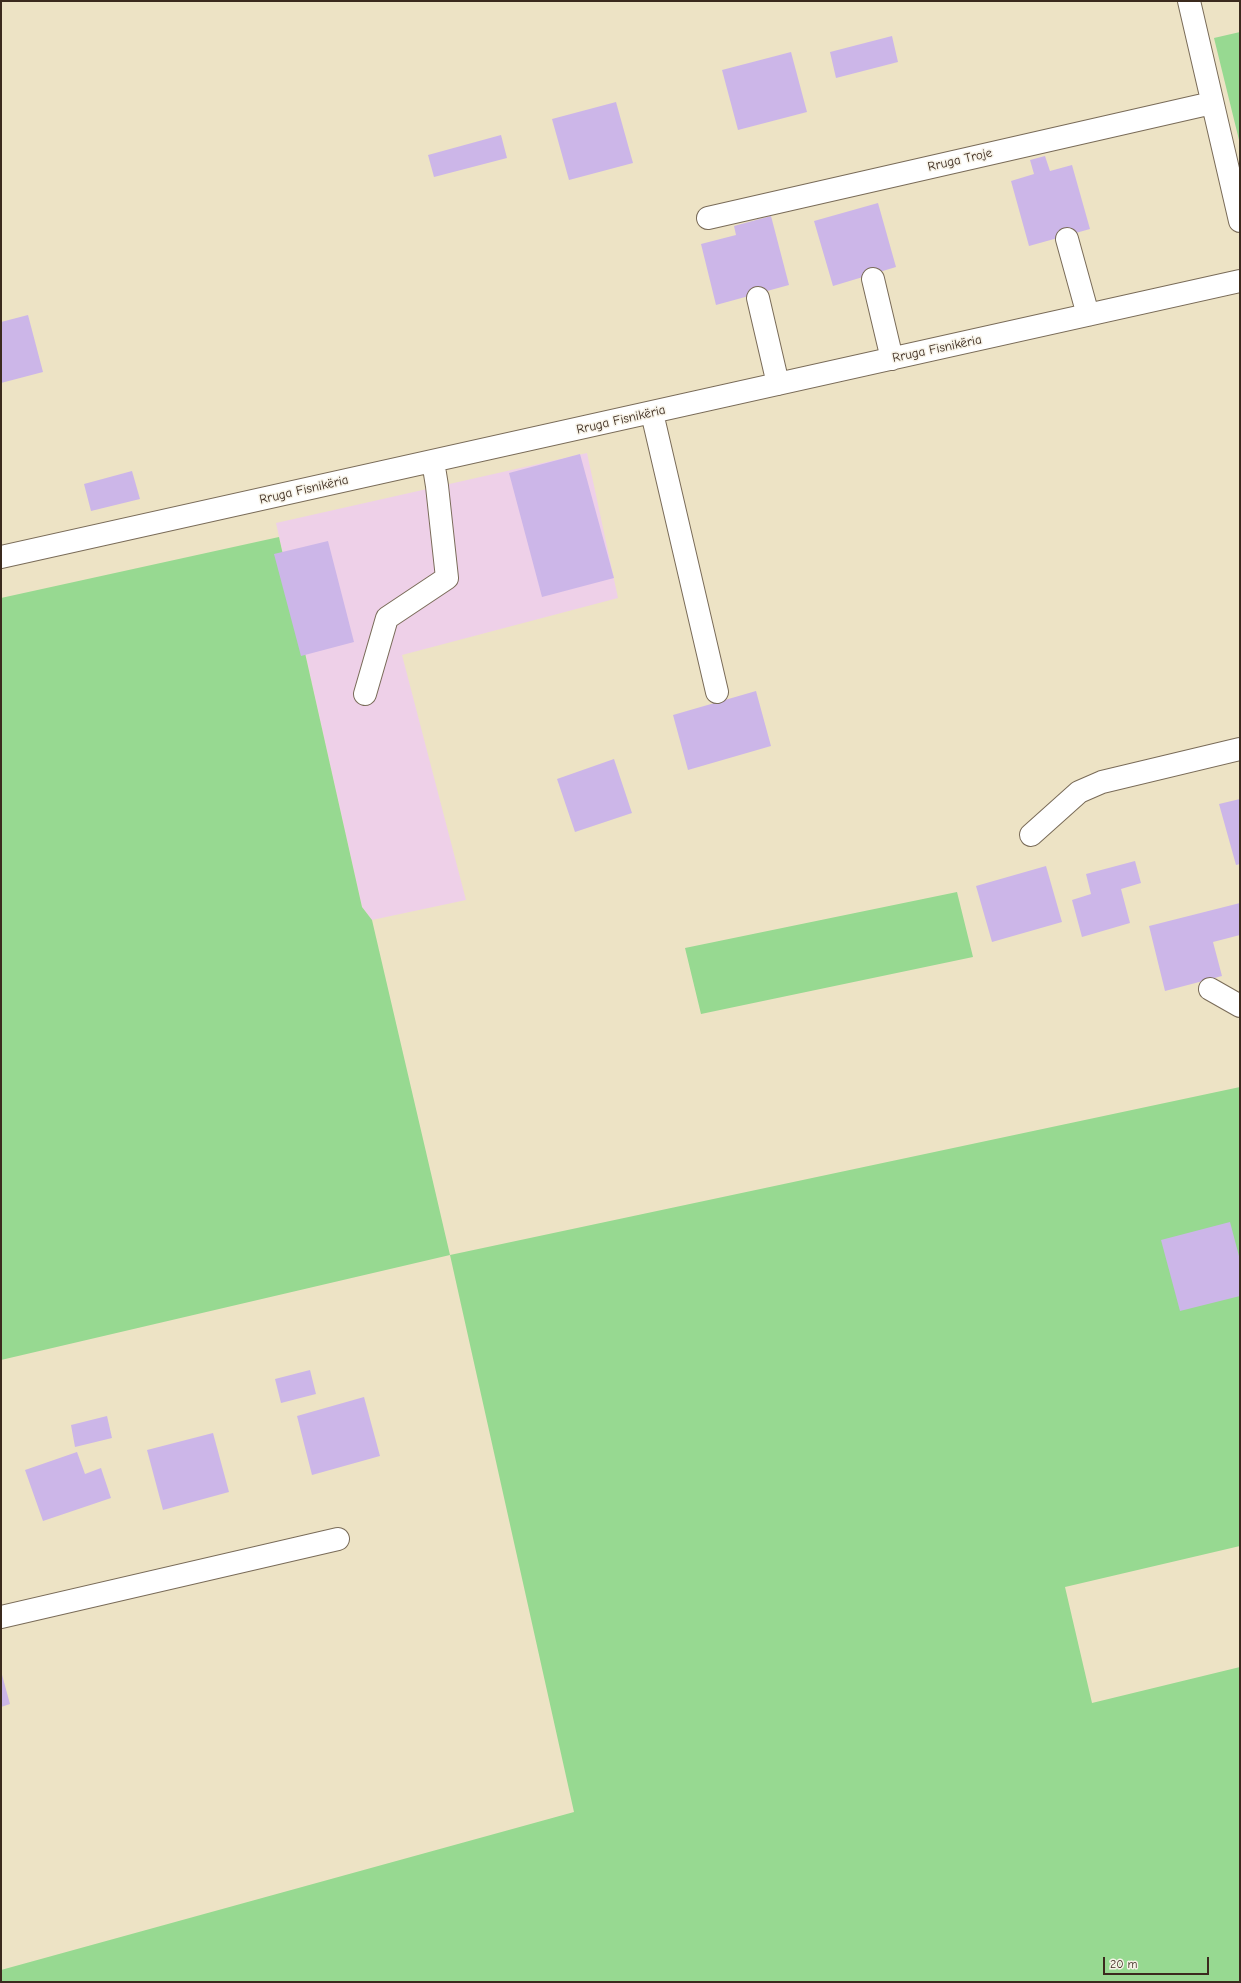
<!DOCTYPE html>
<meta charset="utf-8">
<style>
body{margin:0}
#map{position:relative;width:1241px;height:1983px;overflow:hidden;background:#ede3c5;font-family:"Comic Neue",sans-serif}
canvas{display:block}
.frame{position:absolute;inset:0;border:2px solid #3b2a1e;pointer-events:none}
.scale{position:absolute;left:1103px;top:1957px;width:106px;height:18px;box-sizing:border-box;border:2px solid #3b2a1e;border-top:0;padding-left:5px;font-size:12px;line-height:14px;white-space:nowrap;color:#3b2a1e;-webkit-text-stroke:3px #f7f3e8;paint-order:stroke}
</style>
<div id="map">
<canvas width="1241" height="1983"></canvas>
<div class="frame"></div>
<div class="scale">20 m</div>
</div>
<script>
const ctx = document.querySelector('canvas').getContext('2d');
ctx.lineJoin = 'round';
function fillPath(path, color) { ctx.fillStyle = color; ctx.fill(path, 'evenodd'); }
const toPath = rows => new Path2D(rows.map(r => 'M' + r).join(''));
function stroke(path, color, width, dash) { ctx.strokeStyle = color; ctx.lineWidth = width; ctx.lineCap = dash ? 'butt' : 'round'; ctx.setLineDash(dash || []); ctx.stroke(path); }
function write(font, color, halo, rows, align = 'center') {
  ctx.font = font + ' "Comic Neue",sans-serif'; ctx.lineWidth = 3; ctx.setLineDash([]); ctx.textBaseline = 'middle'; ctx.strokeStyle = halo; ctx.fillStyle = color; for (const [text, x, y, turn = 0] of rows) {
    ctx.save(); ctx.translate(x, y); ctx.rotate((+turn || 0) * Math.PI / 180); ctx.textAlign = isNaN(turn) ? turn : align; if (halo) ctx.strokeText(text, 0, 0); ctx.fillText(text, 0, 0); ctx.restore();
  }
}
fillPath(toPath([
 [587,453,618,598,402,655,466,900,372,920,362,907,276,523]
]), '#eed0e8');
fillPath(toPath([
 [1240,32,1240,144,1214,38],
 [279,537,362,907,372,920,450,1255,1240,1087,1240,1546,1065,1587,1092,1703,1240,1667,1240,1982,1,1982,1,1970,574,1812,450,1255,1,1360,1,598],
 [957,892,973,957,701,1014,685,948]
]), '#97d991');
fillPath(toPath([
 [892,36,898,62,836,78,830,52],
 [791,52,807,112,738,130,722,70],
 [616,102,633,163,569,180,552,119],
 [501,135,507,158,434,177,428,155],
 [1045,156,1050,171,1072,165,1090,229,1029,246,1011,181,1034,174,1030,160],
 [878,203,896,267,833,286,814,221],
 [771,216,789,285,716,305,701,244,736,235,734,226],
 [28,315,43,372,1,383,1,322],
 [580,454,614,578,542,597,509,473],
 [132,471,140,499,91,511,84,484],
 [328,541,354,642,301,656,274,554],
 [756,691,771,746,688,770,673,715],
 [614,759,632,813,575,832,557,779],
 [1240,799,1240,864,1236,865,1219,804],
 [1135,861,1141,883,1121,889,1130,923,1082,937,1072,900,1091,894,1086,874],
 [1046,866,1062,922,992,942,976,886],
 [1240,903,1240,935,1213,942,1222,976,1165,991,1149,926],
 [1230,1222,1240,1260,1240,1296,1180,1311,1161,1240],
 [310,1370,316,1394,281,1403,275,1379],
 [364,1397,380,1456,312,1475,297,1416],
 [107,1416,112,1438,75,1447,71,1425],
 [213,1433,229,1492,163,1510,147,1450],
 [77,1452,85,1474,101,1468,111,1498,43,1521,25,1470],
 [1,1671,10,1704,1,1707]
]), '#ccb6e8');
const minor = toPath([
 [1189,1,1240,221],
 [708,218,1212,103],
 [1067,239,1088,315],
 [873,279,892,359],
 [758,298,778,384],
 [652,413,717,692],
 [1,557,1240,281],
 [365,694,387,618,447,578,437,486,433,461],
 [1031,835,1079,792,1102,782,1240,749],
 [1210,989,1240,1006],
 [1,1617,338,1539]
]);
stroke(minor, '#796b58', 24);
stroke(minor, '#fff', 22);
write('13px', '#3b2a1e', '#f7f3e8', [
 ["Rruga Troje",960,160,-13],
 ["Rruga Fisnikëria",937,349,-12],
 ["Rruga Fisnikëria",621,420,-13],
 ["Rruga Fisnikëria",304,490,-13]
]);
</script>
